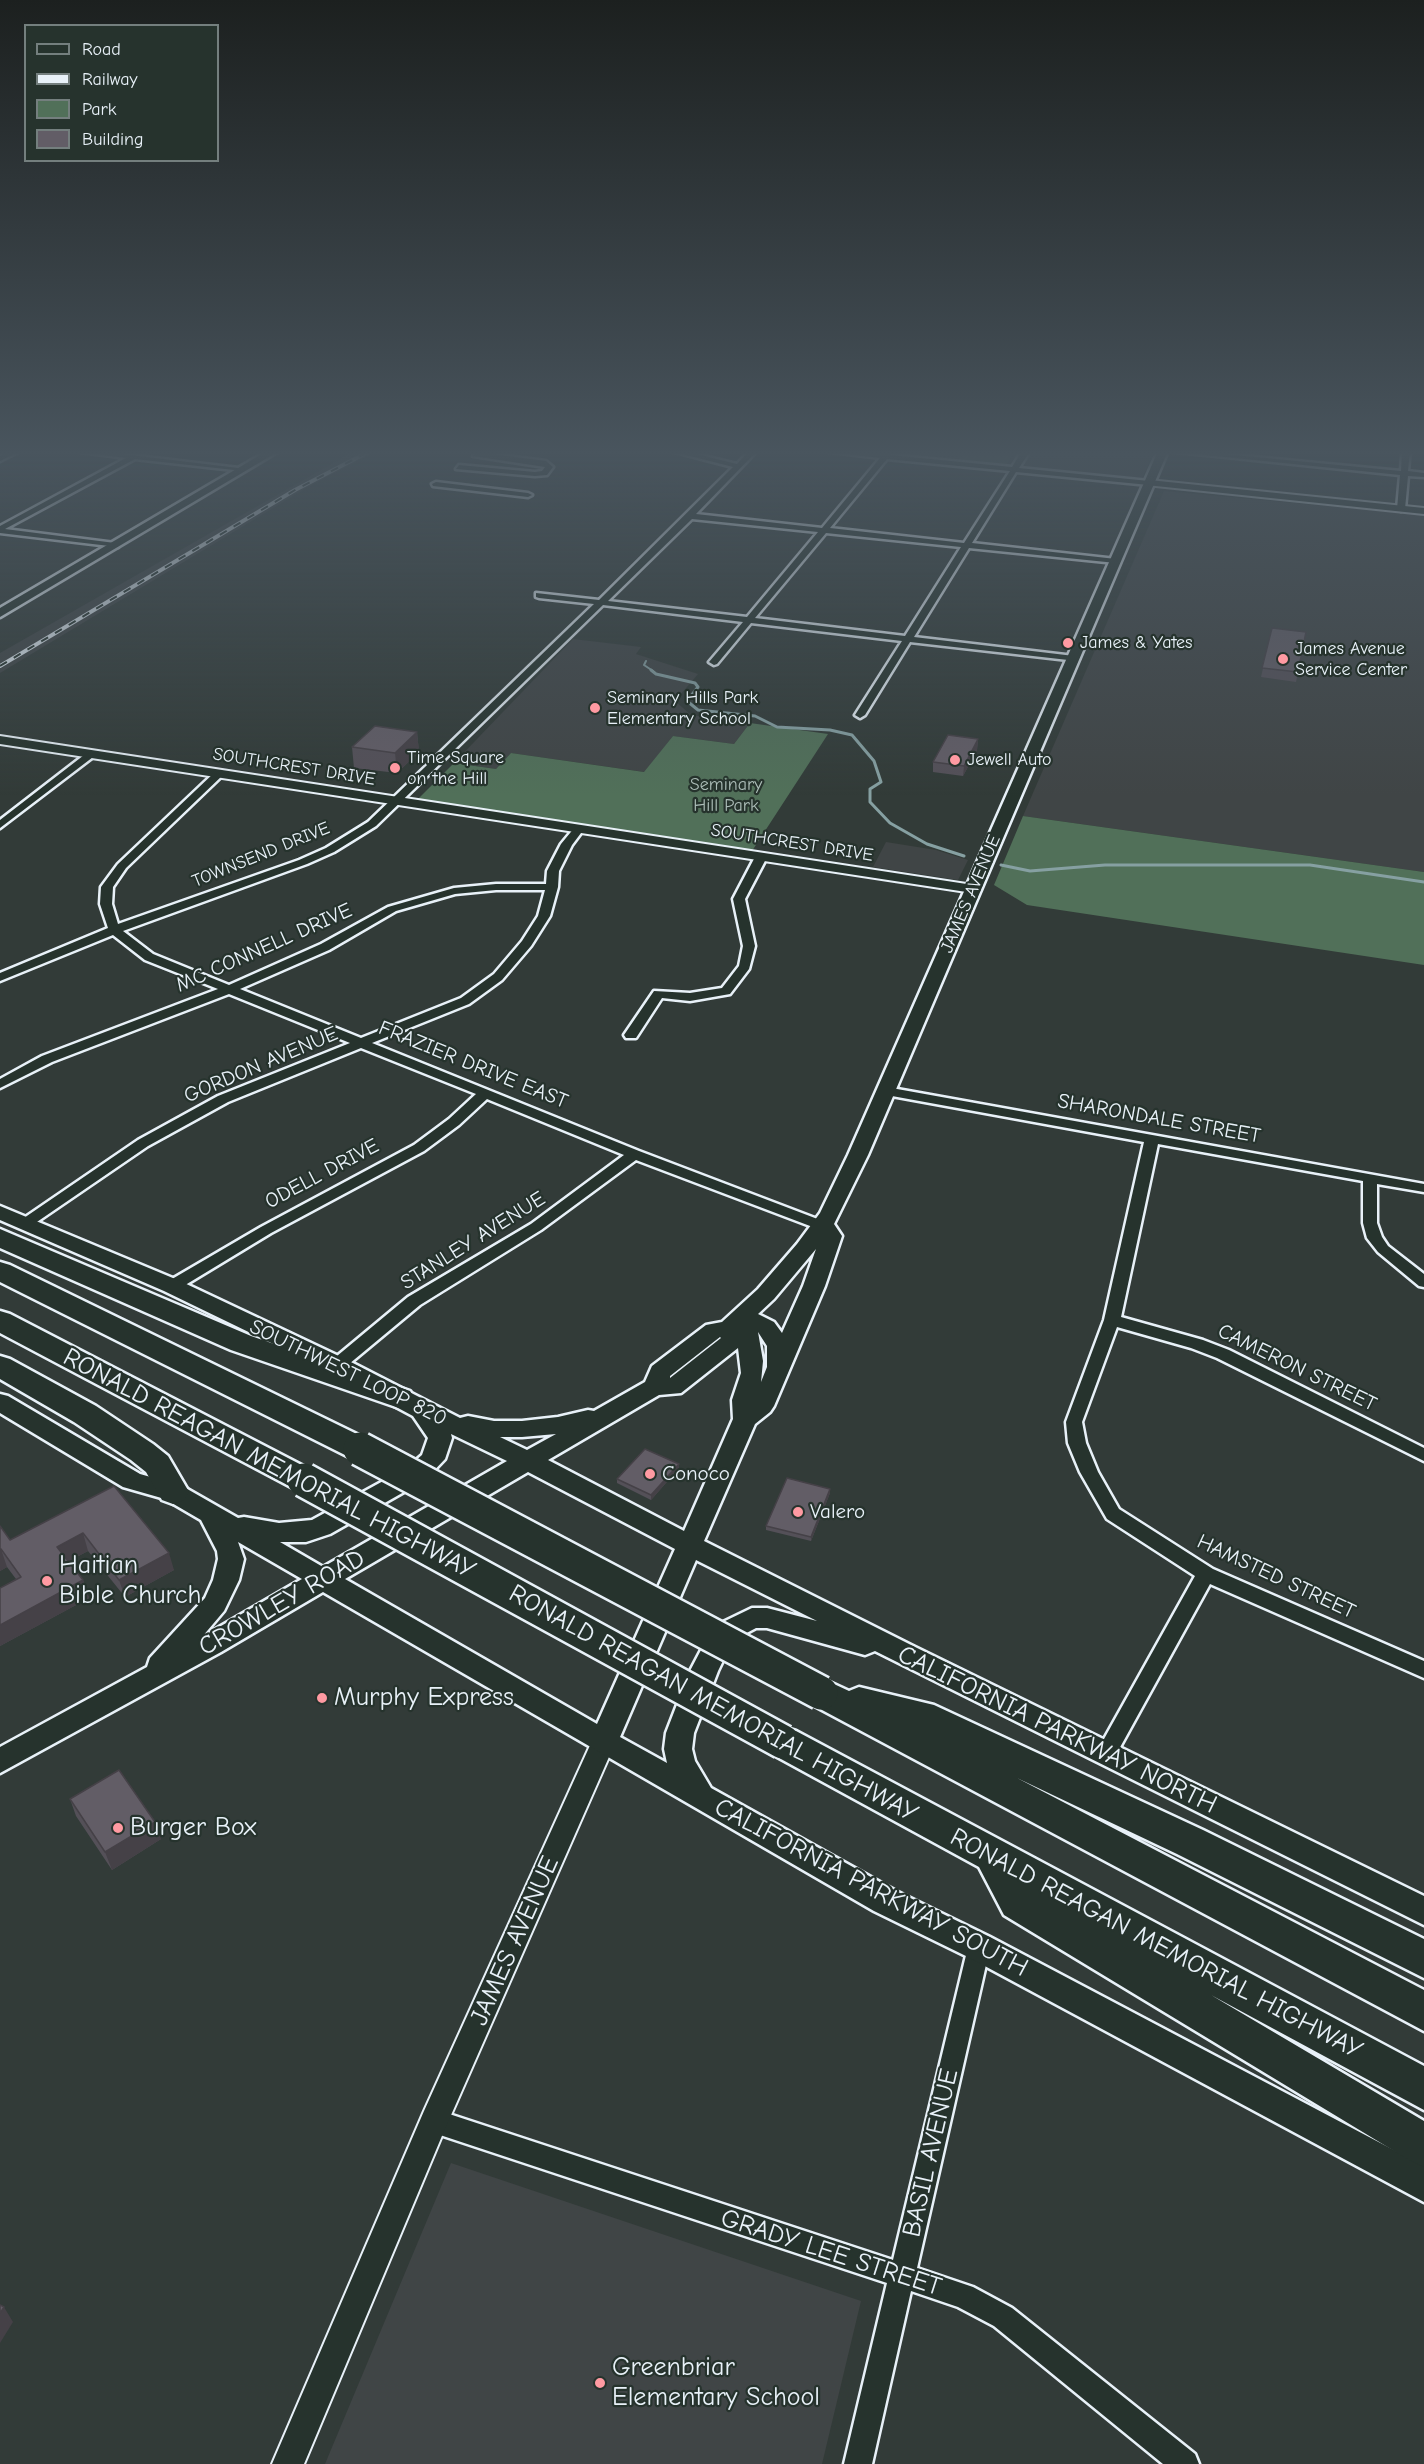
<!DOCTYPE html>
<style>
body{margin:0}
#map{position:relative;width:1424px;height:2464px;overflow:hidden;background:#323b38;font-family:"Comic Neue",sans-serif}
canvas{display:block}
.legend{position:absolute;left:24px;top:24px;width:195px;height:138px;box-sizing:border-box;background:#26332d;border:2px solid #747f7e;margin:0;padding:8px 10px;list-style:none;font-size:18px;color:#e8f1f8}
.legend li{display:flex;align-items:center;gap:12px;height:30px}
.legend b{width:30px;border:2px solid #747f7e}
</style>
<div id="map">
<canvas width="1424" height="2464"></canvas>
<ul class="legend">
<li><b style="height:8px;background:#26332d"></b>Road</li>
<li><b style="height:8px;background:#e8f1f8"></b>Railway</li>
<li><b style="height:16px;background:#517059"></b>Park</li>
<li><b style="height:16px;background:#625d66"></b>Building</li>
</ul>
</div>
<script>
const ctx = document.querySelector('canvas').getContext('2d');
ctx.lineJoin = 'round';
function fillPath(path, color) { ctx.fillStyle = color; ctx.fill(path, 'evenodd'); }
const toPath = rows => new Path2D(rows.map(r => 'M' + r).join(''));
function stroke(path, color, width, dash) { ctx.strokeStyle = color; ctx.lineWidth = width; ctx.lineCap = dash ? 'butt' : 'round'; ctx.setLineDash(dash || []); ctx.stroke(path); }
function write(font, color, halo, rows, align = 'center') {
  ctx.font = font + ' "Comic Neue",sans-serif'; ctx.lineWidth = 4.5; ctx.setLineDash([]); ctx.textBaseline = 'middle'; ctx.strokeStyle = halo; ctx.fillStyle = color; for (const [text, x, y, turn = 0] of rows) {
    ctx.save(); ctx.translate(x, y); ctx.rotate((+turn || 0) * Math.PI / 180); ctx.textAlign = isNaN(turn) ? turn : align; if (halo) ctx.strokeText(text, 0, 0); ctx.fillText(text, 0, 0); ctx.restore();
  }
}
fillPath(toPath([
 [354,451,377,451,308,487,0,673,0,653],
 [848,451,1155,451,1142,478],
 [1164,491,1424,515,1424,872,1023,816],
 [573,639,641,647,636,654,698,674,675,701,691,715,750,723,734,744,673,736,645,772,511,753,496,769,454,763],
 [886,842,936,850,968,860,958,880,873,867],
 [451,2163,861,2301,822,2464,325,2464]
]), '#404546');
fillPath(toPath([
 [964,451,1015,451,1006,465,958,460],
 [750,723,828,734,752,851,416,801,454,763,496,769,511,753,644,772,673,736,734,744],
 [1023,816,1424,872,1424,965,1027,905,994,885]
]), '#517059');
stroke(toPath([
 [646,661,644,665,653,671]
]), '#86a0a2', 2);
stroke(toPath([
 [651,670,656,674,695,683,698,687,687,701,698,710,755,716,777,727,830,730,852,735,874,761,881,782,870,789,870,802,890,823,927,844,964,856],
 [1001,865,1030,871,1105,865,1310,865,1424,882]
]), '#86a0a2', 3);
const minor = toPath([
 [11,451,20,451,0,461,0,456,11,451],
 [74,451,97,451,247,469,243,471,135,459,5,529,115,543,118,543,118,547,0,533,0,526,126,458,74,451],
 [671,451,684,451,737,464,749,451,757,451,696,514,822,528,880,458,823,451,883,454,886,451,894,451,890,455,1012,467,1022,451,1030,451,1019,468,1149,481,1153,483,1149,485,1016,472,972,543,1116,559,1120,561,1116,563,969,548,914,637,1074,656,1079,659,1077,661,910,642,865,715,860,718,855,715,902,641,751,623,717,664,714,665,709,662,743,622,603,605,376,826,334,852,307,864,123,931,153,954,229,985,321,944,388,907,454,888,496,884,546,884,547,871,561,844,575,827,583,827,584,829,572,845,559,871,558,887,550,916,531,946,502,980,469,1004,372,1043,639,1151,828,1223,830,1226,828,1229,818,1229,636,1160,541,1230,420,1305,343,1369,331,1369,329,1365,331,1361,408,1297,531,1224,624,1155,487,1099,459,1125,424,1151,271,1233,177,1290,167,1290,164,1286,167,1282,261,1227,414,1145,449,1119,476,1094,361,1048,228,1102,148,1146,31,1226,21,1226,19,1223,21,1220,138,1140,218,1096,350,1043,229,994,52,1062,0,1088,0,1079,42,1056,218,989,145,960,113,935,0,981,0,973,108,928,100,904,101,887,118,864,215,772,224,774,126,868,113,887,112,904,118,924,299,860,326,848,368,822,594,604,539,598,536,597,536,593,599,600,733,467,671,451],
 [887,459,1010,471,964,543,830,528,887,459],
 [692,519,818,532,747,617,608,601,692,519],
 [826,533,961,547,905,636,755,618,826,533],
 [496,890,545,890,538,916,522,941,494,974,461,998,361,1038,240,989,329,950,396,911,455,894,496,890],
 [1167,451,1193,451,1401,471,1402,451,1410,451,1408,471,1424,473,1424,477,1408,476,1405,509,1401,511,1397,509,1400,475,1167,451],
 [476,452,546,461,553,467,547,475,535,476,456,469,459,465,535,472,542,471,545,467,473,456,476,452],
 [436,482,528,493,532,495,528,497,433,486,432,484,436,482],
 [88,752,97,754,0,828,0,820,88,752],
 [761,854,767,857,745,899,755,946,749,969,730,994,690,1001,662,998,636,1038,626,1038,624,1035,654,991,690,993,722,988,739,966,743,946,733,899,755,857,761,854],
 [886,1087,1424,1184,1424,1192,1377,1184,1377,1223,1382,1237,1388,1246,1424,1274,1424,1287,1419,1286,1378,1252,1367,1238,1363,1223,1363,1181,1158,1144,1121,1317,1203,1340,1229,1350,1424,1448,1424,1461,1217,1358,1191,1348,1117,1327,1082,1422,1086,1443,1098,1472,1119,1509,1213,1569,1424,1661,1424,1678,1210,1584,1113,1760,1106,1763,1099,1760,1096,1754,1099,1748,1195,1576,1107,1519,1080,1472,1068,1443,1066,1422,1104,1320,1144,1142,881,1094,879,1091,886,1087],
 [979,1937,987,1940,990,1947,917,2268,973,2287,1012,2308,1195,2454,1199,2464,1163,2464,994,2326,958,2307,911,2291,872,2464,844,2464,887,2283,434,2133,426,2129,422,2121,426,2113,434,2109,893,2260,968,1947,971,1940,979,1937]
]);
const tertiary = toPath([
 [1149,480,1424,508,1424,514,1146,485,1144,483,1149,480],
 [0,736,973,885,980,889,973,893,0,744,0,736],
 [604,1731,613,1734,616,1741,444,2131,304,2464,272,2464,424,2111,592,1741,595,1734,604,1731]
]);
const secondary = toPath([
 [267,451,279,451,0,617,0,608,267,451],
 [1158,451,1168,451,868,1155,834,1224,842,1236,825,1286,774,1406,770,1412,755,1424,704,1541,913,1646,1424,1896,1424,1925,875,1651,865,1655,767,1628,756,1628,739,1637,730,1646,718,1671,694,1733,692,1749,695,1761,711,1788,896,1891,990,1937,1424,2166,1424,2202,968,1957,874,1911,323,1592,221,1652,0,1773,0,1747,147,1667,150,1658,205,1598,213,1580,218,1559,217,1551,201,1520,165,1499,123,1487,0,1413,0,1394,8,1396,140,1474,182,1486,238,1518,244,1517,279,1523,312,1520,407,1468,422,1455,428,1438,413,1416,329,1371,164,1291,0,1220,0,1206,180,1281,345,1359,460,1418,468,1416,494,1421,522,1421,558,1417,588,1410,594,1411,645,1382,652,1366,706,1325,722,1322,758,1289,797,1244,820,1213,848,1155,1158,451],
 [816,1249,803,1286,782,1333,774,1322,758,1314,774,1299,816,1249],
 [758,1332,767,1346,767,1367,761,1382,763,1361,758,1332],
 [720,1337,721,1338,670,1378,670,1376,720,1337],
 [738,1348,741,1373,732,1400,733,1419,684,1531,548,1460,659,1395,681,1393,738,1348],
 [451,1434,507,1461,323,1567,280,1542,306,1542,330,1534,425,1480,445,1459,452,1438,451,1434],
 [556,1434,527,1450,500,1437,522,1437,556,1434],
 [528,1472,675,1549,597,1724,345,1579,528,1472],
 [238,1542,302,1579,202,1637,224,1611,239,1580,244,1559,238,1542],
 [696,1560,817,1621,767,1608,752,1608,721,1623,711,1631,690,1671,666,1733,664,1749,667,1763,620,1737,696,1560]
]);
const motorway = toPath([
 [0,1229,251,1336,410,1391,414,1398,410,1405,399,1408,231,1350,0,1248,0,1229],
 [0,1262,10,1265,371,1441,375,1449,371,1457,360,1460,349,1457,0,1282,0,1262],
 [0,1311,10,1314,315,1472,320,1480,315,1488,304,1492,293,1488,0,1333,0,1311],
 [0,1356,10,1359,96,1406,153,1444,168,1456,189,1492,184,1500,173,1504,162,1500,146,1472,131,1460,74,1422,0,1379,0,1356],
 [821,1678,849,1691,859,1687,934,1705,1203,1830,1424,1939,1424,1978,1177,1854,1017,1778,1424,1990,1424,2031,809,1703,803,1693,809,1683,821,1678],
 [783,1727,796,1731,1424,2066,1424,2110,1211,1995,1424,2121,1424,2167,1409,2160,1004,1915,979,1867,770,1753,765,1742,770,1731,783,1727]
]);
stroke(minor, '#e8f1f8', 5);
stroke(tertiary, '#e8f1f8', 4);
stroke(secondary, '#e8f1f8', 5);
stroke(motorway, '#e8f1f8', 5);
fillPath(minor, '#26332d');
fillPath(tertiary, '#26332d');
fillPath(secondary, '#26332d');
fillPath(motorway, '#26332d');
const rail = toPath([
 [0,666,295,490,370,451]
]);
stroke(rail, '#e8f1f8', 4);
stroke(rail, '#26332d', 2, [8]);
const motorwayBridge = toPath([
 [360,1449,821,1693],
 [304,1480,783,1742]
]);
stroke(motorwayBridge, '#e8f1f8', 38, []);
stroke(motorwayBridge, '#26332d', 33);
fillPath(toPath([
 [1272,628,1306,632,1296,682,1261,677],
 [417,732,419,752,397,773,354,768,352,747],
 [978,739,977,750,963,776,933,772,933,762],
 [679,1468,651,1500,617,1483,617,1479],
 [114,1486,174,1570,125,1597,88,1551,69,1561,83,1580,89,1598,0,1646,0,1588,16,1579,7,1567,0,1571,0,1526,10,1540],
 [830,1489,830,1493,811,1541,766,1530,766,1526],
 [70,1799,161,1839,112,1870,76,1816]
]), '#545058');
fillPath(toPath([
 [417,732,419,752,397,773,395,753],
 [978,739,977,750,963,776,964,766],
 [679,1464,679,1468,651,1500,651,1495],
 [830,1489,830,1493,811,1541,811,1537],
 [83,1533,88,1551,63,1564,57,1547],
 [1,1549,7,1567,0,1571,0,1550],
 [169,1553,174,1570,125,1597,119,1580],
 [83,1580,89,1598,0,1646,0,1625],
 [155,1822,161,1839,112,1870,105,1852],
 [4,2307,13,2322,0,2343,0,2313]
]), '#454147');
const building = toPath([
 [1272,628,1306,632,1298,672,1262,668,1272,628],
 [375,726,417,732,395,753,352,747,375,726],
 [948,735,978,739,964,766,933,762,948,735],
 [645,1449,679,1464,651,1495,617,1479,645,1449],
 [787,1478,830,1489,811,1537,766,1526,787,1478],
 [114,1486,169,1553,119,1580,83,1533,57,1547,83,1580,0,1625,0,1588,21,1577,1,1549,0,1550,0,1526,10,1540,114,1486],
 [119,1770,155,1822,105,1852,70,1799,119,1770],
 [0,2305,4,2307,0,2313,0,2305]
]);
fillPath(building, '#625d66');
stroke(building, '#454147', 1.5);
const sky = ctx.createLinearGradient(0, 0, 0, 796);
sky.addColorStop(0, '#1c201f');
sky.addColorStop(0.57, '#49555e');
sky.addColorStop(1, '#49555e00');
ctx.fillStyle = sky;
ctx.fillRect(0, 0, 1424, 796);
for (const [x, y, r, color] of [
 [1068,643,6,"#ff9aa2"],
 [1283,659,6,"#ff9aa2"],
 [595,708,6,"#ff9aa2"],
 [955,760,6,"#ff9aa2"],
 [395,768,6,"#ff9aa2"],
 [650,1474,6,"#ff9aa2"],
 [798,1512,6,"#ff9aa2"],
 [47,1581,6,"#ff9aa2"],
 [322,1698,6,"#ff9aa2"],
 [118,1828,6,"#ff9aa2"],
 [600,2383,6,"#ff9aa2"]
]) { const dot = new Path2D(); dot.arc(x, y, r, 0, 2 * Math.PI); ctx.fillStyle = color; ctx.fill(dot); stroke(dot, '#26332d', 2); }
write('18px', '#e8f1f8', '#26332d', [
 ["James & Yates",1080,643],
 ["James Avenue",1295,649],
 ["Service Center",1295,670],
 ["Seminary Hills Park",607,698],
 ["Elementary School",607,719],
 ["Time Square",407,758],
 ["on the Hill",407,779],
 ["Jewell Auto",967,760]
], 'left');
write('18px', '#e8f1f8', '#26332d', [
 ["SOUTHCREST DRIVE",294,767,9],
 ["SOUTHCREST DRIVE",792,843,9],
 ["TOWNSEND DRIVE",261,855,-22],
 ["JAMES AVENUE",971,894,-67]
]);
write('18px', '#acbdb8', '#26332d', [
 ["Seminary",726,785],
 ["Hill Park",726,806]
]);
write('21px', '#e8f1f8', '#26332d', [
 ["MC CONNELL DRIVE",264,948,-24],
 ["GORDON AVENUE",261,1065,-23],
 ["FRAZIER DRIVE EAST",473,1065,22],
 ["SHARONDALE STREET",1159,1119,10],
 ["ODELL DRIVE",322,1174,-28],
 ["STANLEY AVENUE",473,1241,-32],
 ["CAMERON STREET",1297,1368,26],
 ["SOUTHWEST LOOP 820",348,1373,26],
 ["HAMSTED STREET",1276,1577,25]
]);
write('21px', '#e8f1f8', '#26332d', [
 ["Conoco",662,1474],
 ["Valero",810,1512]
], 'left');
write('26px', '#e8f1f8', '#26332d', [
 ["RONALD REAGAN MEMORIAL HIGHWAY",269,1464,28],
 ["CROWLEY ROAD",282,1603,-30],
 ["RONALD REAGAN MEMORIAL HIGHWAY",713,1704,29],
 ["CALIFORNIA PARKWAY NORTH",1057,1730,26],
 ["CALIFORNIA PARKWAY SOUTH",871,1888,28],
 ["JAMES AVENUE",515,1941,-66],
 ["RONALD REAGAN MEMORIAL HIGHWAY",1156,1944,28],
 ["BASIL AVENUE",931,2153,-77],
 ["GRADY LEE STREET",831,2253,18]
]);
write('26px', '#e8f1f8', '#26332d', [
 ["Haitian",59,1566],
 ["Bible Church",59,1596],
 ["Murphy Express",334,1698],
 ["Burger Box",130,1828],
 ["Greenbriar",612,2368],
 ["Elementary School",612,2398]
], 'left');
</script>
